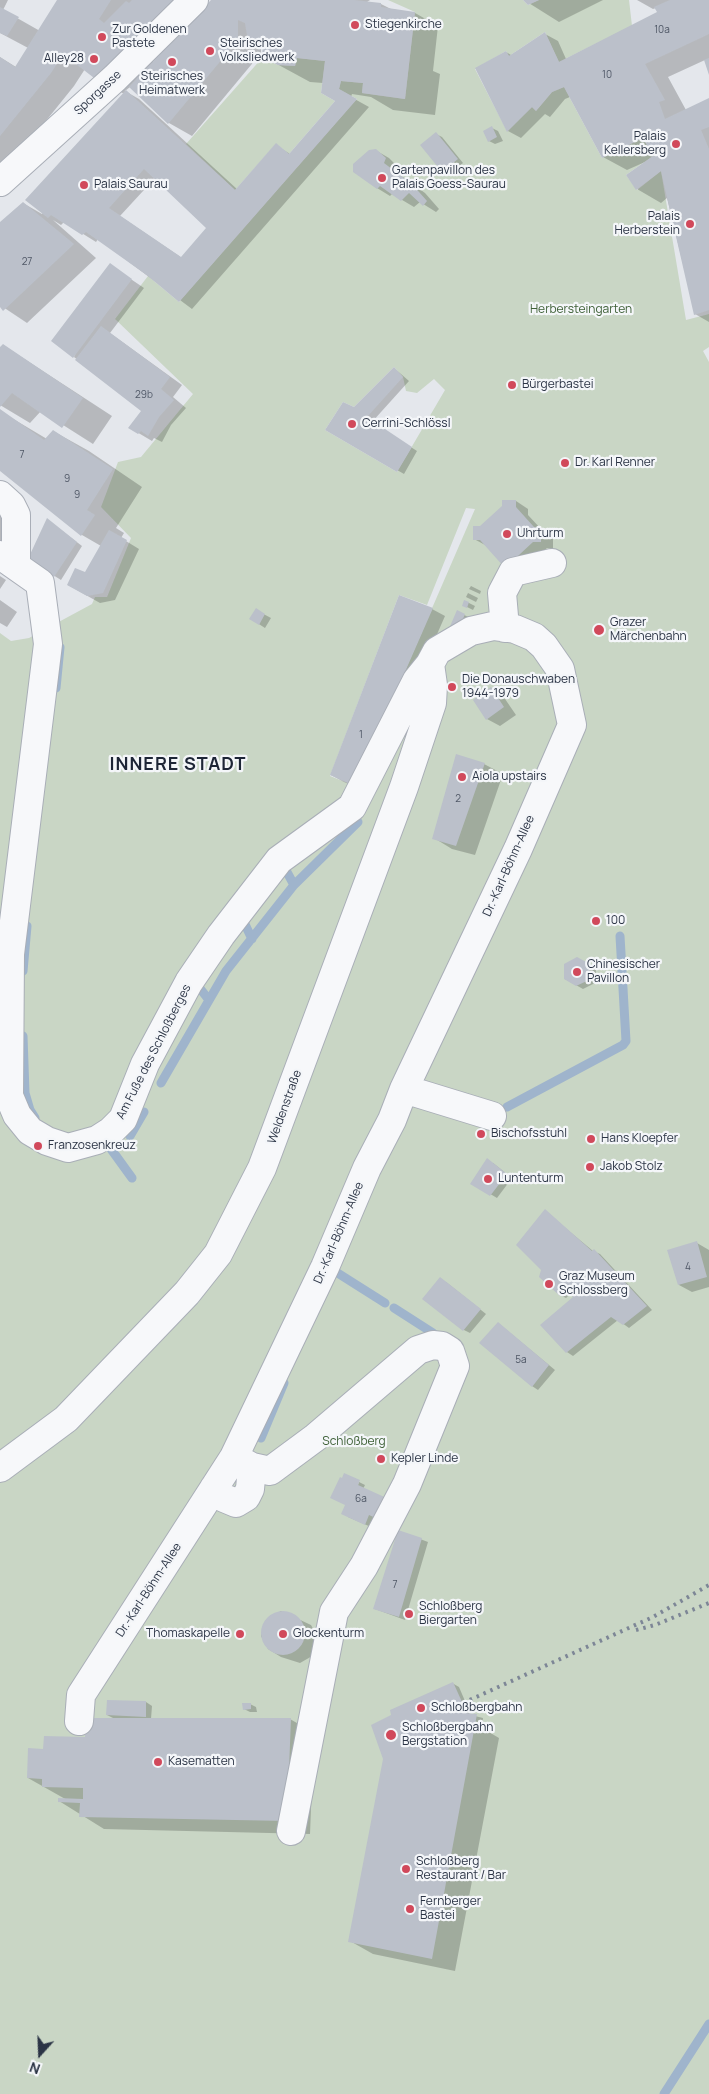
<!DOCTYPE html>
<meta charset="utf-8">
<style>
body{margin:0}
#map{position:relative;width:709px;height:2094px;overflow:hidden;background:#e4e7ec;font-family:Manrope,sans-serif}
canvas{display:block}
.north{position:absolute;left:15px;top:2029px;width:50px;height:50px;-webkit-text-stroke:4px #f4f6f9;paint-order:stroke;rotate:200deg;font-size:14px;font-weight:700;line-height:20px;text-align:center;color:#2b3445}
.north::after{content:'';display:block;margin:auto;width:18px;height:22px;background:#2b3445;clip-path:polygon(50% 0,100% 100%,50% 72%,0 100%)}
</style>
<div id="map">
<canvas width="709" height="2094"></canvas>
<div class="north">N</div>
</div>
<script>
const ctx = document.querySelector('canvas').getContext('2d');
ctx.lineJoin = 'round';
function fillPath(path, color) { ctx.fillStyle = color; ctx.fill(path, 'evenodd'); }
const toPath = rows => new Path2D(rows.map(r => 'M' + r).join(''));
function stroke(path, color, width, dash) { ctx.strokeStyle = color; ctx.lineWidth = width; ctx.lineCap = dash ? 'butt' : 'round'; ctx.setLineDash(dash || []); ctx.stroke(path); }
function write(font, color, halo, rows, align = 'center') {
  ctx.font = font + ' Manrope,sans-serif'; ctx.lineWidth = 4.5; ctx.setLineDash([]); ctx.textBaseline = 'middle'; ctx.strokeStyle = halo; ctx.fillStyle = color; for (const [text, x, y, turn = 0] of rows) {
    ctx.save(); ctx.translate(x, y); ctx.rotate((+turn || 0) * Math.PI / 180); ctx.textAlign = isNaN(turn) ? turn : align; if (halo) ctx.strokeText(text, 0, 0); ctx.fillText(text, 0, 0); ctx.restore();
  }
}
fillPath(toPath([
 [388,0,523,0,528,5,539,0,629,0,632,26,559,62,545,32,509,56,506,51,475,69,507,131,532,107,536,111,552,92,564,87,602,158,643,138,653,156,626,175,637,190,661,171,686,320,709,314,709,347,703,351,709,362,709,2094,0,2094,0,633,11,641,29,638,92,604,95,597,107,597,131,538,101,507,118,462,141,457,193,394,115,319,148,276,179,302,357,99,339,89,341,81,363,83,362,93,405,99,415,12],
 [394,367,403,377,406,391,417,393,434,379,445,390,397,472,325,430,343,402,354,407],
 [466,508,475,509,355,786,330,776,399,595,427,605],
 [262,58,278,65,295,66,297,58,325,61,321,93,335,101,289,154,276,144,235,190,186,144]
]), '#c9d6c5');
fillPath(toPath([
 [0,0,8,0,3,10,40,31,58,0,209,0,152,61,154,63,214,0,370,0,367,2,381,4,391,9,415,13,438,26,433,71,440,74,435,115,393,110,371,97,352,94,351,97,369,107,192,309,98,239,96,242,64,222,61,225,53,220,96,258,27,323,0,305,0,224,23,203,42,214,124,94,85,69,74,86,0,178,0,57,16,67,30,49,0,33],
 [261,46,264,48,264,57,310,82,323,83,337,101,290,154,276,145,238,190,139,99,125,91,130,87,169,123,192,136,261,53],
 [155,178,208,228,182,258,120,216],
 [524,0,603,0,559,22],
 [637,0,709,0,709,72,705,60,668,77,686,110,709,99,709,322,695,314,667,198,661,203,637,189,628,175,645,162,627,170,603,157,570,97,565,99,550,117,545,114,521,138,508,131,477,69,506,52,511,55,545,34,558,41,566,59,659,12,656,8,653,9],
 [492,128,498,131,503,141,495,144,489,141],
 [436,134,442,137,463,163,449,174,443,171],
 [375,150,389,158,398,167,396,172,425,193,439,209,436,212,420,202,414,207,392,194,390,196,377,188],
 [110,265,144,288,110,333,182,385,173,397,186,408,171,425,162,442,154,438,152,441,130,428,142,411,74,357],
 [3,345,112,416,93,444,41,411,30,423,0,405,0,349],
 [394,368,409,381,372,422,417,451,404,474,326,429,354,409],
 [0,411,47,439,53,431,89,451,142,487,116,528,124,533,121,538,139,549,115,600,100,603,68,585,85,574,101,546,82,535,0,469],
 [516,501,528,509,528,515,541,529,553,537,553,549,547,548,518,574,487,546,474,539,481,527],
 [0,503,21,519,5,545,0,542],
 [48,520,82,546,61,580,29,560],
 [0,576,6,580,0,589],
 [471,586,481,591,480,594,469,589],
 [468,593,478,598,476,602,466,597],
 [0,600,17,612,7,627,0,623],
 [465,601,475,606,473,610,463,605],
 [432,609,445,616,368,792,344,782,331,775],
 [256,610,271,618,265,628,251,619],
 [457,612,471,618,463,637],
 [491,689,503,696,516,715,500,726,487,719],
 [484,764,503,774,475,855,452,849,434,838],
 [577,958,596,969,595,983,583,989,565,979],
 [493,1163,512,1178,497,1198,472,1183],
 [545,1211,593,1251,600,1254,652,1310,629,1328,618,1320,573,1356,567,1352,575,1297,571,1293,566,1298,560,1295,543,1269],
 [697,1243,709,1250,709,1287,692,1292,679,1285],
 [446,1282,486,1314,470,1333,464,1330],
 [498,1323,555,1370,538,1390,532,1386],
 [359,1482,365,1485,363,1489,391,1501,371,1527,348,1517],
 [399,1531,428,1542,405,1620,375,1609],
 [281,1611,311,1625,319,1640,314,1655,300,1663,281,1657,268,1649,261,1636,266,1620],
 [452,1683,459,1687,471,1715,483,1718,482,1728,499,1738,455,1971,373,1954,350,1941],
 [146,1702,152,1706,151,1719,290,1719,314,1733,310,1834,104,1829,59,1801,67,1800,28,1778,45,1750,86,1739,115,1719,107,1715],
 [250,1704,256,1707,257,1712,250,1712,244,1709]
]), '#0003');
stroke(toPath([
 [56,688,60,647],
 [282,863,294,885],
 [241,916,252,939],
 [23,971,27,926],
 [195,982,209,1000],
 [23,1036,25,1093,30,1110,35,1118],
 [161,1083,226,971,294,885,358,822],
 [507,1107,623,1045,626,1041,620,936],
 [130,1136,144,1112],
 [111,1149,132,1178],
 [336,1272,385,1303],
 [394,1308,433,1333],
 [261,1438,284,1383],
 [664,2094,709,2024]
]), '#9fb4cc', 9);
fillPath(toPath([
 [57,0,111,0,99,19,104,23,126,1,129,3,132,0,181,0,98,81,63,54,51,73,0,136,0,57,15,67],
 [211,0,354,0,381,3,381,7,415,12,405,99,362,93,363,83,341,81,339,89,357,99,179,302,148,276,86,232,82,235,51,215,48,218,25,200,126,90,235,190,276,143,289,154,335,101,321,93,325,61,297,58,295,66,278,65,262,58,263,43,254,44,247,35,245,23,238,20,238,40,168,124,129,87],
 [144,169,206,228,181,257,109,208],
 [523,0,539,0,528,5],
 [670,0,709,0,709,34,645,64,665,100,659,102,665,119,709,98,709,127,701,130,709,149,709,310,694,315,661,171,636,190,626,175,653,156,643,138,602,158,564,87,552,92,536,111,532,107,507,132,475,68,506,51,509,56,545,32,559,62,657,12,654,7],
 [0,7,19,17,7,36,0,33],
 [709,58,709,75,704,60],
 [492,126,497,137,488,142,483,131],
 [436,132,458,159,442,172,420,145],
 [376,149,386,158,384,163,412,184,427,201,423,206,409,193,401,201,380,186,377,189,353,172,353,164,369,150],
 [23,202,74,244,3,311,0,307,0,222],
 [110,263,132,279,73,358,51,341],
 [101,326,170,377,161,389,174,400,159,417,148,436,141,431,138,434,128,428,141,411,75,360],
 [3,344,83,398,62,428,12,393,0,407,0,347],
 [394,367,403,377,367,417,412,447,397,472,325,430,343,402,354,407],
 [0,409,44,440,53,430,113,469,87,510,95,515,81,536,0,471],
 [502,500,516,500,516,507,534,527,541,528,541,542,533,542,505,568,480,540,473,540,473,526,480,526,502,506],
 [47,518,77,542,54,577,27,561],
 [109,530,127,540,103,593,87,596,67,585,75,568,85,572],
 [399,595,433,608,355,786,330,775],
 [464,600,469,602,467,608,462,606],
 [256,608,265,614,259,625,249,619],
 [457,610,465,614,457,634,448,631],
 [491,687,504,707,486,720,473,700],
 [456,754,485,763,456,846,432,839],
 [577,957,590,964,589,980,576,986,564,979,564,964],
 [487,1158,507,1174,490,1196,470,1184],
 [545,1209,592,1251,594,1249,647,1306,623,1325,611,1317,566,1353,540,1325,573,1297,565,1289,560,1296,539,1277,541,1270,516,1245],
 [697,1241,707,1277,678,1285,667,1250],
 [440,1277,481,1309,463,1331,422,1299],
 [498,1322,549,1365,532,1387,479,1343],
 [344,1473,360,1480,358,1485,391,1500,382,1521,369,1515,365,1525,341,1514,345,1505,330,1498,340,1477,342,1478],
 [398,1530,422,1538,399,1617,373,1609],
 '261 1633a22 22 0 1 1 44 0a22 22 0 1 1-44 0Z',
 [453,1682,467,1713,477,1714,432,1959,348,1942,383,1759,371,1725,391,1715,390,1710],
 [107,1700,146,1701,146,1717,106,1715],
 [242,1703,251,1703,251,1709,243,1710],
 [86,1718,291,1718,287,1821,79,1817,80,1803,58,1802,58,1798,83,1799,83,1788,42,1787,42,1779,27,1778,28,1748,43,1749,44,1736,85,1737]
]), '#bbc0ca');
const minor = toPath([
 [0,182,115,78,194,0],
 [0,495,11,505,16,515,16,566],
 [0,555,40,583,48,644,10,954,9,1096,17,1115,30,1131,47,1141,68,1148,97,1140,111,1131,123,1119,145,1064,189,982,221,935,279,860,352,807,417,680,430,664,437,651,471,631,493,626,515,629,534,637,544,646,560,669,572,725,518,849,404,1089,392,1120,367,1168,325,1267,234,1457,81,1695,79,1721],
 [505,628,502,593,513,572,552,563],
 [404,1089,492,1116],
 [234,1457,252,1467,270,1471,316,1437,418,1350,433,1345,442,1346,450,1351,455,1366,407,1484,364,1566,334,1612,291,1831],
 [0,1468,66,1419,187,1293,218,1254,262,1168,404,787,432,703,433,685,430,664],
 [214,1488,224,1498,236,1503,246,1497,250,1489,252,1467]
]);
stroke(minor, '#a9aeb7', 30);
stroke(minor, '#f7f8fa', 28);
stroke(toPath([
 [636,1630,655,1625,709,1603],
 [463,1703,653,1617,709,1585]
]), '#7d8696', 4, [2.5, 5]);
for (const [x, y, r, color] of [
 [355,25,5,"#d1495b"],
 [102,37,5,"#d1495b"],
 [210,51,5,"#d1495b"],
 [94,59,5,"#d1495b"],
 [172,62,5,"#d1495b"],
 [676,144,5,"#d1495b"],
 [382,178,5,"#d1495b"],
 [84,185,5,"#d1495b"],
 [690,224,5,"#d1495b"],
 [512,385,5,"#d1495b"],
 [352,424,5,"#d1495b"],
 [565,463,5,"#d1495b"],
 [507,534,5,"#d1495b"],
 [599,630,6,"#d1495b"],
 [452,687,5,"#d1495b"],
 [462,777,5,"#d1495b"],
 [596,921,5,"#d1495b"],
 [577,972,5,"#d1495b"],
 [481,1134,5,"#d1495b"],
 [591,1139,5,"#d1495b"],
 [38,1146,5,"#d1495b"],
 [590,1167,5,"#d1495b"],
 [488,1179,5,"#d1495b"],
 [549,1284,5,"#d1495b"],
 [381,1459,5,"#d1495b"],
 [409,1614,5,"#d1495b"],
 [240,1634,5,"#d1495b"],
 [283,1634,5,"#d1495b"],
 [421,1708,5,"#d1495b"],
 [391,1735,6,"#d1495b"],
 [158,1762,5,"#d1495b"],
 [406,1869,5,"#d1495b"],
 [410,1909,5,"#d1495b"]
]) { const dot = new Path2D(); dot.arc(x, y, r, 0, 2 * Math.PI); ctx.fillStyle = color; ctx.fill(dot); stroke(dot, '#f4f6f9', 2); }
write('10px', '#4f5766', null, [
 ["10a",662,30],
 ["10",607,75],
 ["27",27,262],
 ["29b",144,395],
 ["7",22,455],
 ["9",67,479],
 ["9",77,495],
 ["1",361,735],
 ["2",458,799],
 ["4",688,1267],
 ["5a",521,1360],
 ["6a",361,1499],
 ["7",395,1585]
]);
write('12px', '#2b3445', '#f4f6f9', [
 ["Stiegenkirche",365,25],
 ["Zur Goldenen",112,30],
 ["Pastete",112,44],
 ["Steirisches",220,44],
 ["Volksliedwerk",220,58],
 ["Alley28",84,59,"right"],
 ["Steirisches",172,77,"center"],
 ["Heimatwerk",172,91,"center"],
 ["Palais",666,137,"right"],
 ["Kellersberg",666,151,"right"],
 ["Gartenpavillon des",392,171],
 ["Palais Goess-Saurau",392,185],
 ["Palais Saurau",94,185],
 ["Palais",680,217,"right"],
 ["Herberstein",680,231,"right"],
 ["Bürgerbastei",522,385],
 ["Cerrini-Schlössl",362,424],
 ["Dr. Karl Renner",575,463],
 ["Uhrturm",517,534],
 ["Grazer",610,623],
 ["Märchenbahn",610,637],
 ["Die Donauschwaben",462,680],
 ["1944-1979",462,694],
 ["Aiola upstairs",472,777],
 ["100",606,921],
 ["Chinesischer",587,965],
 ["Pavillon",587,979],
 ["Bischofsstuhl",491,1134],
 ["Hans Kloepfer",601,1139],
 ["Franzosenkreuz",48,1146],
 ["Jakob Stolz",600,1167],
 ["Luntenturm",498,1179],
 ["Graz Museum",559,1277],
 ["Schlossberg",559,1291],
 ["Kepler Linde",391,1459],
 ["Schloßberg",419,1607],
 ["Biergarten",419,1621],
 ["Thomaskapelle",230,1634,"right"],
 ["Glockenturm",293,1634],
 ["Schloßbergbahn",431,1708],
 ["Schloßbergbahn",402,1728],
 ["Bergstation",402,1742],
 ["Kasematten",168,1762],
 ["Schloßberg",416,1862],
 ["Restaurant / Bar",416,1876],
 ["Fernberger",420,1902],
 ["Bastei",420,1916]
], 'left');
write('12px', '#2b3445', '#f4f6f9', [
 ["Sporgasse",98,93,-43],
 ["Dr.-Karl-Böhm-Allee",509,866,-66],
 ["Am Fuße des Schloßberges",154,1052,-63],
 ["Weldenstraße",285,1107,-70],
 ["Dr.-Karl-Böhm-Allee",339,1233,-67],
 ["Dr.-Karl-Böhm-Allee",149,1590,-57]
]);
write('12px', '#3f6138', '#f4f6f9', [
 ["Herbersteingarten",581,310],
 ["Schloßberg",354,1442]
]);
ctx.letterSpacing = '1px';
write('bold 18px', '#1d2536', '#f4f6f9', [
 ["INNERE STADT",178,765]
]);
ctx.letterSpacing = '0px';
</script>
